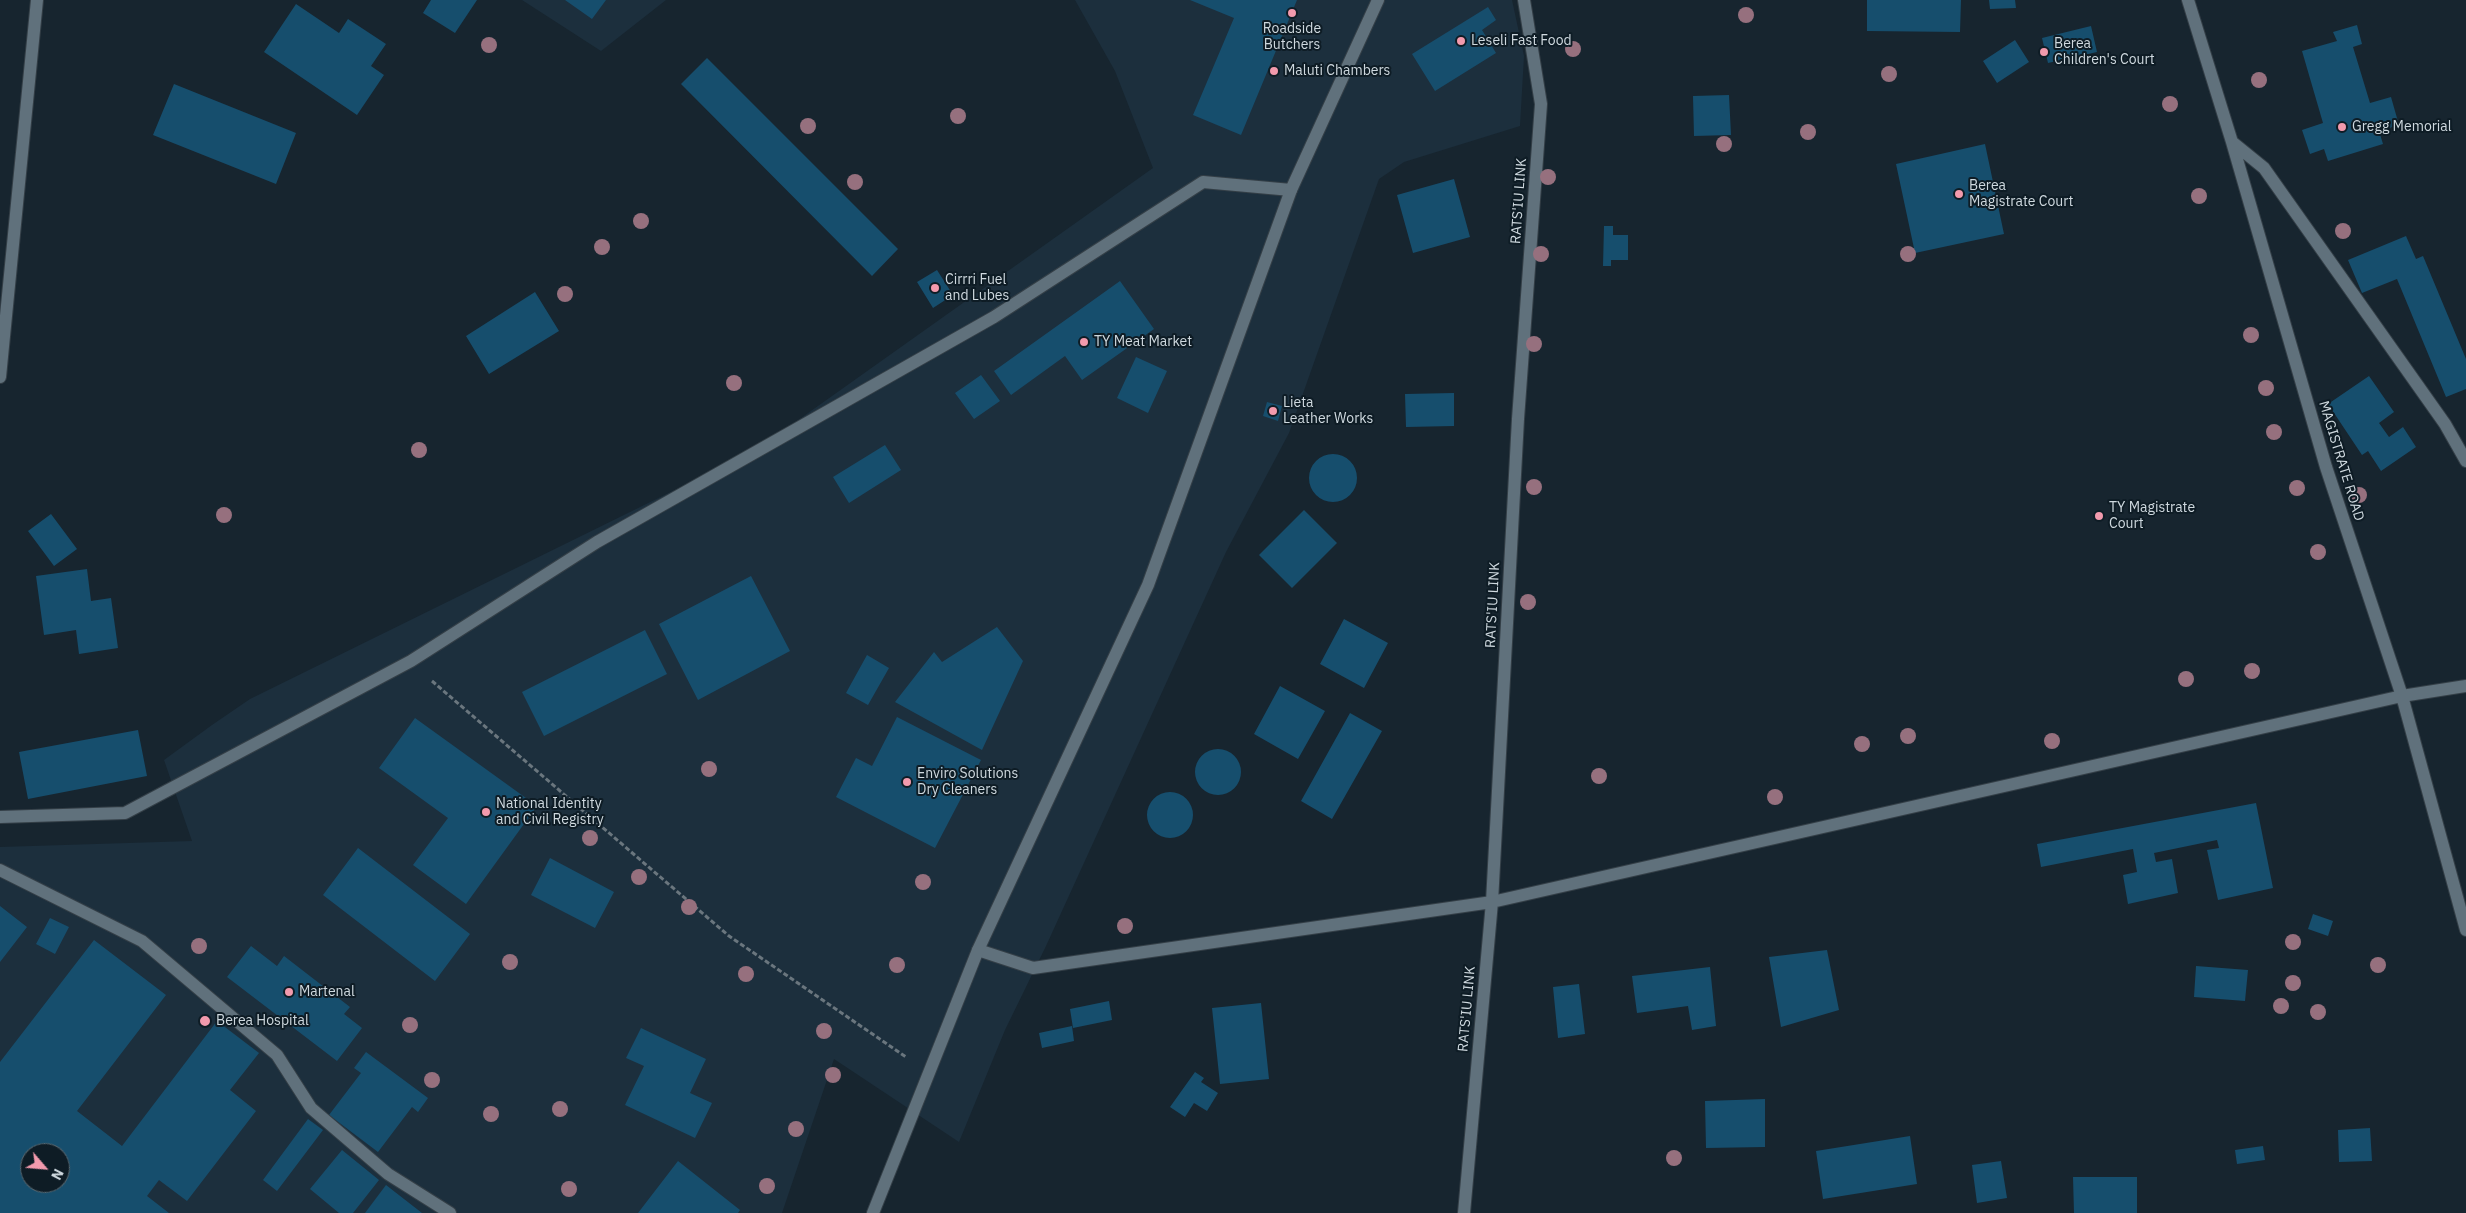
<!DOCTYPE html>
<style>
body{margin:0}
#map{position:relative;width:2466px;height:1213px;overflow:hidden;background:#17252f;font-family:"IBM Plex Sans",sans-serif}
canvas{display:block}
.north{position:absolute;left:20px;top:1143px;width:50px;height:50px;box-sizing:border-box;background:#0e1c25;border:1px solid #5b686f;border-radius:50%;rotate:117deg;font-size:14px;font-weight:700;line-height:20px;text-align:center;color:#cfd9df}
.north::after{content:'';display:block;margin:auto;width:18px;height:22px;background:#f29aad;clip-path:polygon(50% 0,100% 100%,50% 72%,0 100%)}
</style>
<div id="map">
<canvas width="2466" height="1213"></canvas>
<div class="north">N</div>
</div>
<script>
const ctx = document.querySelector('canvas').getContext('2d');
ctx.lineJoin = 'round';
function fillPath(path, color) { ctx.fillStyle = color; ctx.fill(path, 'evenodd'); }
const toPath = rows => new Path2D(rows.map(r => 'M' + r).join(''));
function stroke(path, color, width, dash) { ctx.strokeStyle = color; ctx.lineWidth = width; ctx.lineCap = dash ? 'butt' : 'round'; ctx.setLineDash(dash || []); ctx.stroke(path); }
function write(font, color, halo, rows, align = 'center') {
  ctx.font = font + ' "IBM Plex Sans",sans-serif'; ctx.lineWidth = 4; ctx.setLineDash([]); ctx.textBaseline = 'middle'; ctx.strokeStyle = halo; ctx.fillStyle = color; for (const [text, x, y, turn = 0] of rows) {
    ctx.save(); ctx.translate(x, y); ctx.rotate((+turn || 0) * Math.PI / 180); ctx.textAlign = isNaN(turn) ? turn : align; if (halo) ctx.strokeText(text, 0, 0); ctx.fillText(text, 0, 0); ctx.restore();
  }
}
fillPath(toPath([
 [522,0,666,0,601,51],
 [1075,0,1512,0,1524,56,1520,126,1404,162,1379,179,1289,433,1226,552,1046,946,1005,1030,959,1142,834,1059,782,1213,0,1213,0,847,192,841,164,760,212,725,250,699,756,450,1153,168,1115,71],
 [30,1153,60,1153,60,1183,30,1183]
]), '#1c2f3d');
fillPath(toPath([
 [431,0,477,0,455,33,423,13],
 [565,0,606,0,592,19],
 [1190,0,1297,0,1241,135,1193,115,1234,18],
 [1867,0,1961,0,1960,32,1867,31],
 [1989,0,2015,0,2016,8,1990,9],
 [296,4,339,33,348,19,386,44,371,66,384,75,357,115,264,52],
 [1488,7,1496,20,1482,30,1496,53,1435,91,1412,54],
 [2357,25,2362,44,2353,47,2370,103,2391,97,2399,125,2379,131,2383,144,2328,161,2324,149,2310,154,2302,130,2323,123,2302,51,2337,41,2333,32],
 [2091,26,2097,52,2048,63,2042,38],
 [2015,40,2029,62,1997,83,1983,61],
 [707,58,898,249,872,276,681,84],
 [174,84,296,133,276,184,153,135],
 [1729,95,1731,135,1694,136,1693,96],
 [1985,144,2004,234,1915,253,1896,164],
 [1454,179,1470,237,1413,253,1397,195],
 [1604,226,1613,226,1613,235,1628,235,1628,260,1611,260,1611,266,1603,266],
 [2406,236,2416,259,2423,256,2466,359,2466,389,2446,397,2397,279,2362,293,2348,260],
 [937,270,953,295,933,308,917,282],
 [1120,281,1154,329,1082,380,1065,356,1011,395,994,371],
 [535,292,559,331,489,374,466,336],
 [1136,357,1167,371,1148,413,1117,398],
 [981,375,1000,401,974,419,955,393],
 [2369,376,2394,412,2379,423,2389,437,2403,427,2416,447,2381,471,2368,451,2362,455,2328,404],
 [1454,393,1454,426,1406,427,1405,394],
 [1267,402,1282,406,1278,421,1263,416],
 [885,445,901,470,849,503,833,477],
 '1309 478a24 24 0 1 1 48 0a24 24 0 1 1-48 0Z',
 [1304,510,1337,543,1292,588,1259,555],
 [51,514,77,549,54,566,28,531],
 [87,569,91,601,111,598,118,648,79,654,76,630,44,635,36,576],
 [751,576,790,651,698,700,659,624],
 [1344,619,1388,643,1364,688,1320,664],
 [997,627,1023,661,982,750,895,702,934,652,942,662],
 [645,630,667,674,544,736,522,692],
 [867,655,889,668,868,705,846,693],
 [1280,686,1325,711,1298,759,1254,734],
 [1350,713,1382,731,1332,819,1301,801],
 [897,717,981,760,935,848,836,797,856,758,872,766],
 [415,718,537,806,466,904,413,865,448,818,379,768],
 [138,730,147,776,28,799,19,752],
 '1195 772a23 23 0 1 1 46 0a23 23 0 1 1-46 0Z',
 '1147 815a23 23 0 1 1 46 0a23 23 0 1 1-46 0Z',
 [2256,803,2273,888,2218,900,2207,850,2219,848,2217,840,2154,853,2156,862,2172,859,2178,893,2128,904,2123,875,2137,872,2133,849,2041,867,2037,844],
 [358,848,470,934,435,981,323,895],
 [550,858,614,892,595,928,531,895],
 [0,906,27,927,0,962],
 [2313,914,2333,921,2328,936,2308,929],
 [50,918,69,927,55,954,36,944],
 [94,940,166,995,77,1111,122,1146,217,1021,259,1053,230,1090,256,1111,187,1201,159,1180,147,1196,169,1213,0,1213,0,1062],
 [30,1153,60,1153,60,1183,30,1183],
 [251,946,277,966,284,956,350,1007,344,1014,362,1028,337,1061,227,977],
 [1827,950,1839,1010,1781,1027,1769,957],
 [2196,966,2248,970,2245,1001,2194,997],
 [1710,967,1716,1026,1692,1030,1688,1006,1637,1013,1632,976],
 [1579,984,1585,1034,1558,1038,1553,987],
 [1109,1001,1112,1020,1073,1028,1070,1009],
 [1261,1003,1269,1079,1220,1084,1212,1008],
 [1072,1026,1074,1041,1042,1048,1039,1033],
 [641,1028,706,1059,690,1093,712,1103,695,1138,625,1105,644,1066,626,1058],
 [366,1052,428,1098,418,1112,412,1107,378,1152,329,1115,361,1073,354,1068],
 [1195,1072,1204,1078,1201,1082,1218,1093,1207,1111,1194,1103,1185,1117,1170,1107],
 [1765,1099,1765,1147,1706,1148,1705,1101],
 [308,1119,323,1130,277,1191,263,1180],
 [2370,1128,2372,1161,2339,1162,2338,1130],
 [1910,1136,1917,1184,1823,1199,1816,1151],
 [2263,1146,2265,1160,2237,1164,2235,1150],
 [342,1150,379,1180,353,1213,339,1213,310,1189],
 [678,1161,740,1210,738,1213,638,1213],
 [2001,1161,2007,1198,1977,1203,1972,1165],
 [2073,1177,2137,1177,2137,1213,2074,1213],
 [386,1185,422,1213,365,1213]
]), '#164e6d');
const service = toPath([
 [0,870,142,941,277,1055,311,1108,388,1174,450,1213]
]);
const minor = toPath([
 [2188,0,2232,142,2326,467,2402,696,2466,930],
 [2232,142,2264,168,2445,424,2466,461],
 [0,377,37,0],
 [0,817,125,813,411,661,597,542,994,317,1203,182,1291,190],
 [978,950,1033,968,1492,902,2402,696,2466,686],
 [1464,1213,1492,902,1518,419,1541,104,1524,0]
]);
const secondary = toPath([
 [873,1213,978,950,1148,585,1291,190,1378,0]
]);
stroke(service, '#343f47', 14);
stroke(minor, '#343f47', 14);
stroke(secondary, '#343f47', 14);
stroke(toPath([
 [432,681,729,936,906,1057]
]), '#6a767e', 3, [5, 2.5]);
stroke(service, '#60717c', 12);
stroke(minor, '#60717c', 12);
stroke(secondary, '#60717c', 12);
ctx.fillStyle = '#96707e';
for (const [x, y] of [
 [1746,15],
 [489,45],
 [1573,49],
 [1889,74],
 [2259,80],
 [2170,104],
 [958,116],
 [808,126],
 [1808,132],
 [1724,144],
 [1548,177],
 [855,182],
 [2199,196],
 [641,221],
 [2343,231],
 [602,247],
 [1541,254],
 [1908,254],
 [565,294],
 [2251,335],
 [1534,344],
 [734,383],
 [2266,388],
 [2274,432],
 [419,450],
 [1534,487],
 [2297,488],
 [2359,495],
 [224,515],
 [2318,552],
 [1528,602],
 [2252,671],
 [2186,679],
 [1908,736],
 [2052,741],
 [1862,744],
 [709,769],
 [1599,776],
 [1775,797],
 [590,838],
 [639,877],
 [923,882],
 [689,907],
 [1125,926],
 [2293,942],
 [199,946],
 [510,962],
 [897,965],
 [2378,965],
 [746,974],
 [2293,983],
 [2281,1006],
 [2318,1012],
 [410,1025],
 [824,1031],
 [833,1075],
 [432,1080],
 [560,1109],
 [491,1114],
 [796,1129],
 [1674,1158],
 [767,1186],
 [569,1189]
]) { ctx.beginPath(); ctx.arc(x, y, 8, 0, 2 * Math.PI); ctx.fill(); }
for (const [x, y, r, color] of [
 [1292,13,5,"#f29aad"],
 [1461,41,5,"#f29aad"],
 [2044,52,5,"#f29aad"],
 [1274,71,5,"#f29aad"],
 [2342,127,5,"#f29aad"],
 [1959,194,5,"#f29aad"],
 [935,288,5,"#f29aad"],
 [1084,342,5,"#f29aad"],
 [1273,411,5,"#f29aad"],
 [2099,516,5,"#f29aad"],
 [907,782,5,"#f29aad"],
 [486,812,5,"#f29aad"],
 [289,992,5,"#f29aad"],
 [205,1021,6,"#f29aad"]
]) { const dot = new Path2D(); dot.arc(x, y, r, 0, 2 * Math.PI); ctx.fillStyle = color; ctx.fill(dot); stroke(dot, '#0e1c25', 2); }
write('14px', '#cfd9df', '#0e1c25', [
 ["Roadside",1292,29,"center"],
 ["Butchers",1292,45,"center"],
 ["Leseli Fast Food",1471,41],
 ["Berea",2054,44],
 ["Children's Court",2054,60],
 ["Maluti Chambers",1284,71],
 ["Gregg Memorial",2352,127],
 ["Berea",1969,186],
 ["Magistrate Court",1969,202],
 ["Cirrri Fuel",945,280],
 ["and Lubes",945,296],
 ["TY Meat Market",1094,342],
 ["Lieta",1283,403],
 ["Leather Works",1283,419],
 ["TY Magistrate",2109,508],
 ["Court",2109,524],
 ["Enviro Solutions",917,774],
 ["Dry Cleaners",917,790],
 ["National Identity",496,804],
 ["and Civil Registry",496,820],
 ["Martenal",299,992],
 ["Berea Hospital",216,1021]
], 'left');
write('14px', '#cfd9df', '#0e1c25', [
 ["RATS'IU LINK",1519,201,-86],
 ["MAGISTRATE ROAD",2341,461,73],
 ["RATS'IU LINK",1493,605,-87],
 ["RATS'IU LINK",1467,1009,-85]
]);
</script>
